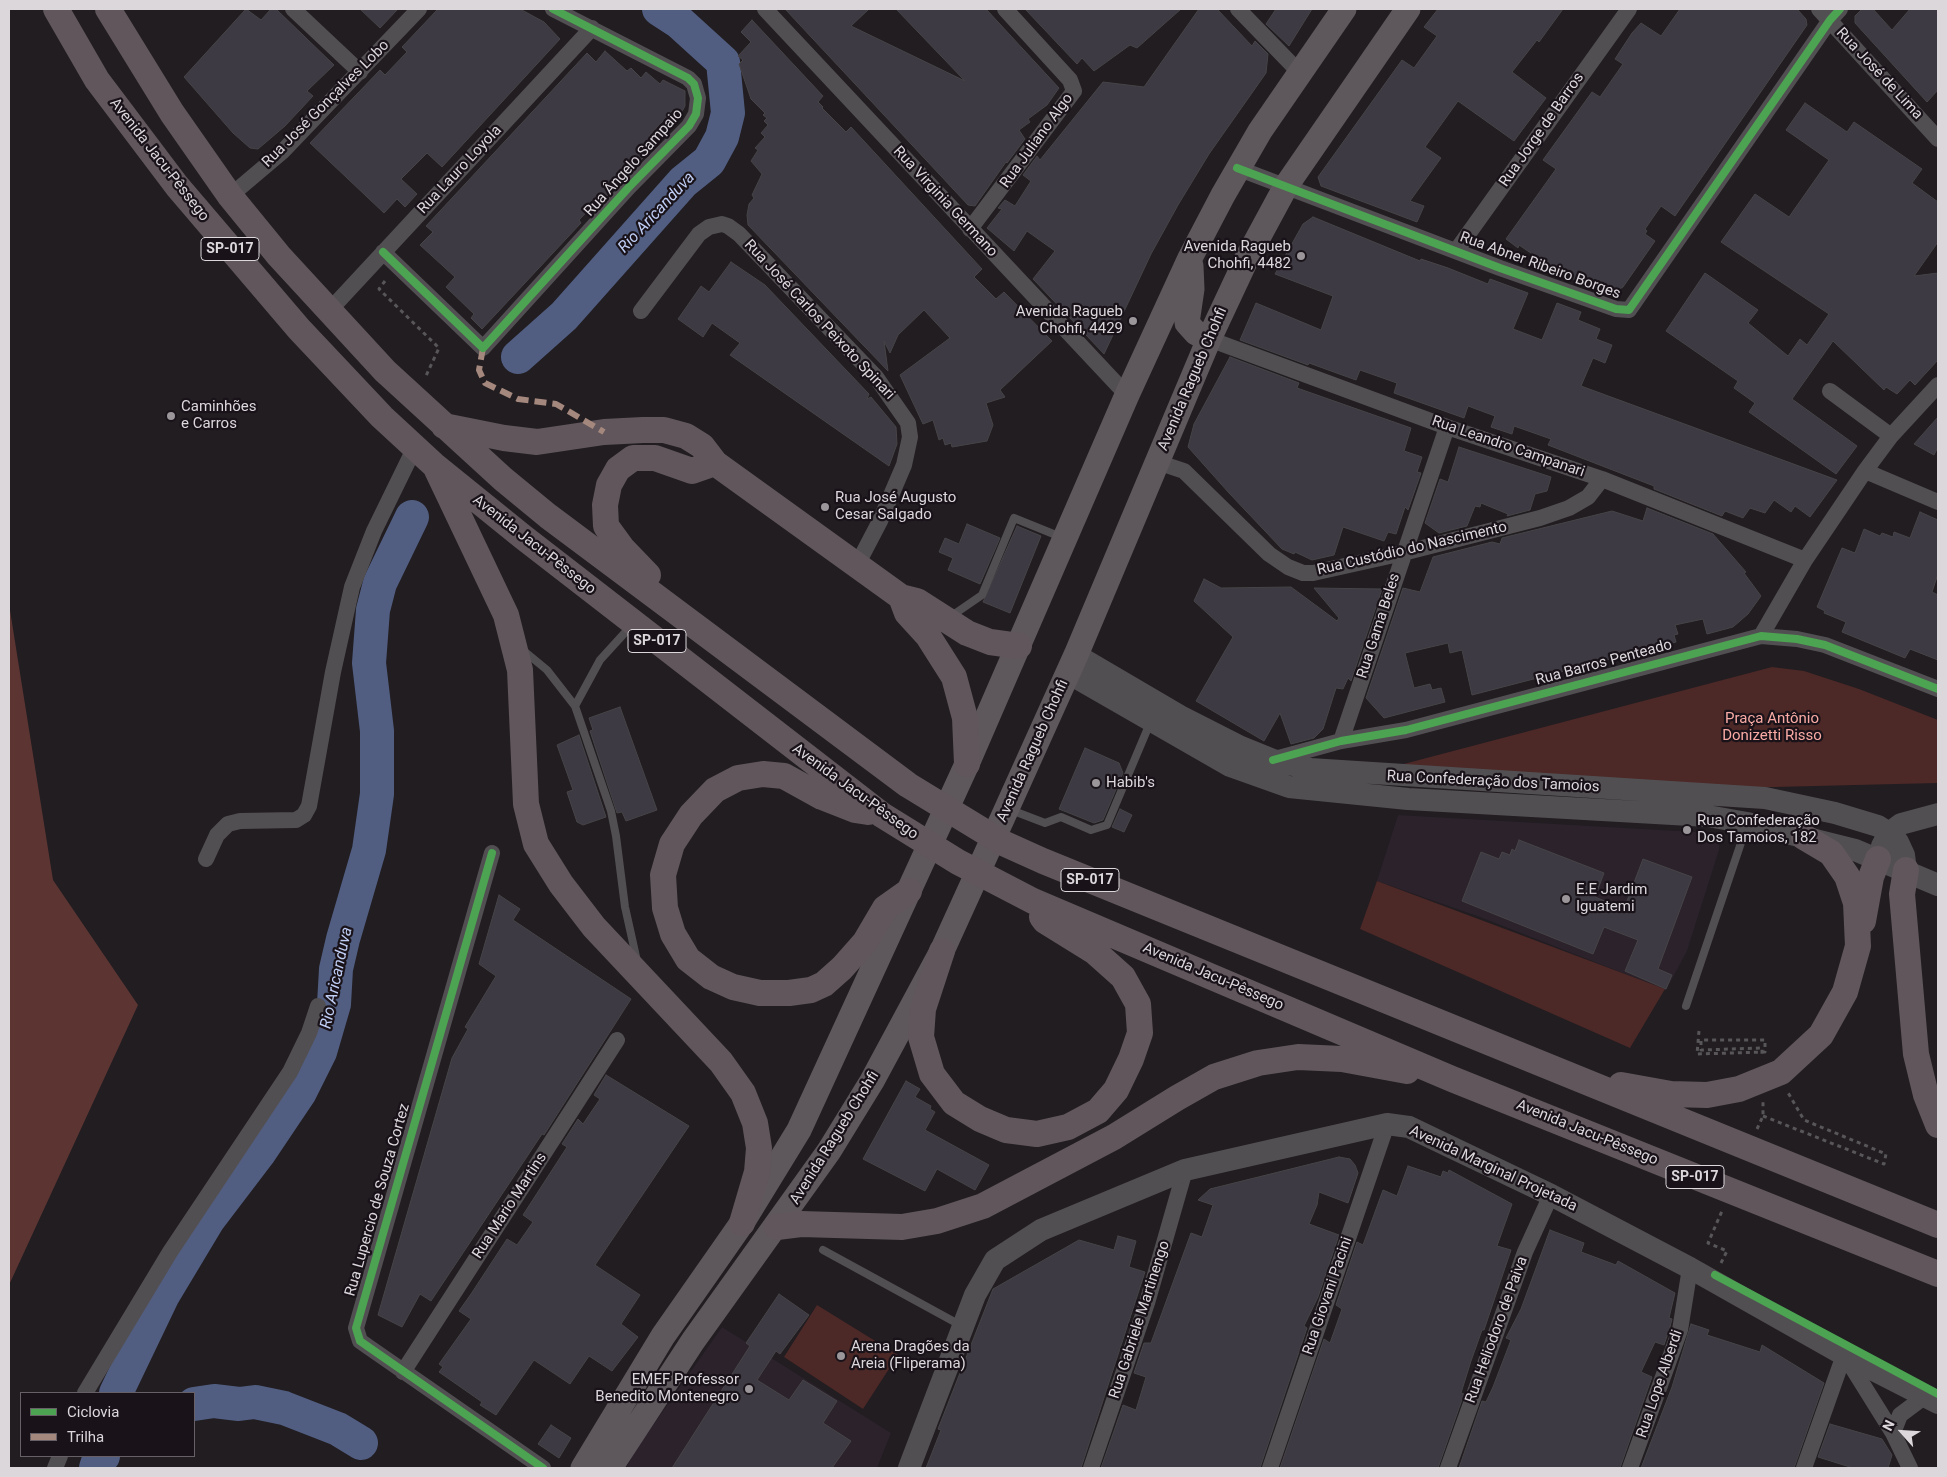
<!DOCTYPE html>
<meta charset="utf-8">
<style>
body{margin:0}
#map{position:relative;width:1947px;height:1477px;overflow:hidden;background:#211d21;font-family:Roboto,sans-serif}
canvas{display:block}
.frame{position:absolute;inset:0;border:10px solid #dbd7db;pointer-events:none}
.legend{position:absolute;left:20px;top:1392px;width:175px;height:65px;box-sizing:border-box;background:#191319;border:1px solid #676167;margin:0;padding:6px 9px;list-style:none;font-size:15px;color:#dbd7db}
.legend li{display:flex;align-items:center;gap:10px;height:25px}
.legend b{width:25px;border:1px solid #676167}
.north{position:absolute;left:1877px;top:1407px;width:50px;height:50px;-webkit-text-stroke:4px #191319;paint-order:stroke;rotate:296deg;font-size:14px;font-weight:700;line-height:20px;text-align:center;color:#dbd7db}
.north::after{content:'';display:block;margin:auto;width:18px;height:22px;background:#dbd7db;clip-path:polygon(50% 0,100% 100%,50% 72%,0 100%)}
</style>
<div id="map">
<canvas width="1947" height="1477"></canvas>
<div class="frame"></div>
<ul class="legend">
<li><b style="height:6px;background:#4ca352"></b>Ciclovia</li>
<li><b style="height:6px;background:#a5887d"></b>Trilha</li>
</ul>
<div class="north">N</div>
</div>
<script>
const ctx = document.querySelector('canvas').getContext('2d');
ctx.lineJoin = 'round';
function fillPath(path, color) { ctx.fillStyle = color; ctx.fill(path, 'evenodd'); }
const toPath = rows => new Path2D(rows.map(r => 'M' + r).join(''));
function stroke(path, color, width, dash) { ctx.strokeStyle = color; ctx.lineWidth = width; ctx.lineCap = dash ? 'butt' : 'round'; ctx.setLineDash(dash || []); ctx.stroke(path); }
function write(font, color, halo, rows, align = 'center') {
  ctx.font = font + ' Roboto,sans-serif'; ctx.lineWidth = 4.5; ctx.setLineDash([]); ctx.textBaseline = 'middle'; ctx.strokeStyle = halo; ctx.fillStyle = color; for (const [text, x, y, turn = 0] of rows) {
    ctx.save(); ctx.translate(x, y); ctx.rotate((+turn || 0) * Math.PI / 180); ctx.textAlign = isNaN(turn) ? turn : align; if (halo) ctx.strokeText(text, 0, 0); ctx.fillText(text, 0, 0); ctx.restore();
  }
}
fillPath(toPath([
 [1398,815,1713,833,1719,838,1719,850,1687,951,1666,990,1480,917,1377,881],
 [722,1327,891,1433,877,1468,626,1468,639,1445]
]), '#2b222b');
fillPath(toPath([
 [1772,667,1804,671,1859,689,1938,720,1938,783,1734,788,1400,765],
 [1377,881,1665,989,1630,1048,1360,929],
 [817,1305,898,1355,863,1409,784,1357]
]), '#4c2827');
fillPath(toPath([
 [9,604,53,880,138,1005,9,1285]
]), '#5c3533');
stroke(toPath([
 [518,357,564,316,683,182,709,161,722,137,728,113,723,62,679,22,659,9],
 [116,1393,163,1295,208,1220,259,1153,300,1092,320,1052,334,1004,336,969,343,939,369,850,377,794,377,731,369,663,373,610,380,583,412,517],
 [194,1404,214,1401,239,1404,255,1402,284,1408,338,1429,361,1443],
 [96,1468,99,1459,103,1456]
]), '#515e81', 34);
const building = toPath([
 [246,9,261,20,271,9,276,9,334,65,307,91,313,96,285,126,258,149,250,148,233,133,184,77,246,9],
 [360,9,398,9,380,28,360,9],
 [438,9,520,9,544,22,560,39,442,167,427,153,401,179,417,194,405,207,397,199,384,213,310,143,380,70,385,75,407,52,402,47,438,9],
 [785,9,869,9,851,26,965,81,896,9,986,9,1059,88,1047,105,1028,119,1030,122,1019,130,1025,139,1007,163,1006,162,975,206,968,205,785,9],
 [1025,9,1181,9,1137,48,1130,45,1094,71,1082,58,1077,64,1025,9],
 [1199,9,1217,9,1252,46,1255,41,1268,54,1266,73,1209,154,1178,205,1151,254,1104,354,1033,279,1055,251,1027,231,1014,251,987,228,1002,209,998,208,1005,200,1015,206,1031,181,1023,175,1037,156,1040,160,1103,82,1144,87,1199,9],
 [1276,9,1312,9,1289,46,1266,24,1276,9],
 [1438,9,1563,9,1539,42,1537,40,1512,72,1546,98,1514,141,1458,101,1425,147,1441,158,1410,201,1424,206,1417,222,1321,186,1318,177,1402,60,1414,68,1437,36,1424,27,1438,9],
 [1680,9,1797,9,1806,19,1807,25,1675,216,1661,206,1645,229,1647,231,1645,234,1655,241,1623,287,1615,292,1608,292,1563,275,1519,245,1518,248,1506,239,1556,169,1543,160,1592,92,1600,97,1623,64,1615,59,1632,33,1641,23,1661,36,1680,9],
 [1862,9,1873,9,1892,30,1910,9,1938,9,1938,90,1927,102,1855,23,1855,16,1862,9],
 [752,20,823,96,818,102,823,107,822,108,846,132,851,127,982,269,974,277,996,299,1004,292,1052,341,1000,390,1005,397,986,403,993,425,987,441,952,447,951,443,945,445,943,438,939,440,933,420,923,424,900,375,950,338,924,310,898,335,890,353,884,341,888,371,748,225,747,215,749,204,754,198,752,195,762,174,751,161,758,150,755,148,765,137,761,133,768,125,764,121,767,118,763,115,765,113,751,99,739,64,743,60,738,56,751,42,741,32,752,20],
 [605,51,627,71,631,68,641,78,646,72,660,84,663,80,685,91,685,106,679,117,672,111,649,136,657,143,606,197,604,194,579,220,581,223,482,329,471,318,474,314,446,287,455,277,420,245,433,232,426,226,587,53,596,62,605,51],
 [1805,103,1847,132,1854,122,1922,169,1912,183,1938,202,1938,242,1914,276,1938,273,1938,360,1915,385,1910,380,1897,394,1886,387,1884,390,1833,341,1792,399,1857,446,1836,474,1749,412,1755,403,1734,388,1738,381,1666,331,1705,273,1758,310,1748,323,1788,356,1800,339,1807,345,1829,314,1721,242,1755,194,1789,217,1829,160,1786,130,1805,103],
 [1313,217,1420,261,1421,259,1448,268,1488,284,1490,279,1528,293,1513,329,1542,340,1557,303,1581,312,1578,320,1600,329,1596,339,1612,345,1605,363,1593,358,1581,386,1837,480,1810,517,1795,506,1791,512,1774,500,1765,513,1750,508,1743,518,1725,511,1722,516,1654,489,1654,486,1548,445,1551,439,1514,426,1512,434,1491,427,1495,416,1468,406,1464,418,1394,393,1397,383,1360,370,1356,380,1309,363,1308,365,1240,340,1256,303,1321,330,1333,296,1275,274,1303,224,1313,217],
 [731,262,765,285,869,394,867,399,871,397,896,427,897,444,889,466,730,355,740,343,712,323,703,337,678,319,701,286,709,292,731,262],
 [1230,357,1299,383,1297,388,1411,428,1404,451,1422,457,1417,472,1421,473,1408,510,1405,507,1396,534,1388,532,1384,541,1343,527,1334,555,1312,560,1295,552,1294,554,1282,549,1229,493,1188,447,1194,424,1230,357],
 [1938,417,1938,447,1934,455,1914,444,1938,417],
 [1459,447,1551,477,1547,491,1535,494,1530,510,1507,516,1508,514,1481,503,1480,507,1475,506,1467,526,1439,533,1425,523,1440,479,1448,482,1459,447],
 [1647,508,1713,534,1746,572,1744,573,1761,596,1748,614,1733,627,1707,634,1703,619,1675,625,1678,634,1674,635,1676,642,1472,695,1462,650,1450,653,1448,643,1405,653,1414,688,1430,684,1432,690,1441,688,1445,702,1384,718,1366,698,1403,588,1420,592,1433,557,1492,542,1500,544,1502,538,1612,511,1643,521,1647,508],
 [1920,512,1938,520,1938,574,1932,592,1938,595,1938,660,1910,649,1905,658,1842,632,1846,622,1824,613,1825,611,1817,607,1842,548,1855,553,1864,529,1880,536,1882,533,1893,537,1894,532,1910,538,1920,512],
 [967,524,1000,538,980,584,948,570,953,558,939,552,945,538,959,544,967,524],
 [1017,526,1041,536,1010,613,983,602,1017,526],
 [1204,579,1221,588,1291,587,1337,621,1339,618,1314,588,1382,589,1351,681,1348,678,1343,689,1336,688,1323,729,1314,738,1291,744,1280,713,1264,741,1196,701,1233,637,1194,601,1204,579],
 [620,707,657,810,626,821,622,812,617,813,590,731,593,730,589,718,620,707],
 [579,735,606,817,583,825,577,822,567,792,573,790,557,745,579,735],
 [1085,748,1119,763,1123,773,1103,820,1094,823,1059,809,1085,748],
 [1120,809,1132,815,1124,832,1112,827,1120,809],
 [1519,840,1604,873,1595,897,1624,909,1643,859,1692,877,1658,969,1672,975,1666,989,1625,971,1638,940,1604,927,1593,954,1462,901,1481,852,1499,859,1502,852,1510,855,1512,849,1515,851,1519,840],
 [499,895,520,909,513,920,631,999,544,1135,542,1134,431,1301,420,1294,402,1327,378,1315,452,1058,468,1029,465,1027,496,976,479,964,499,895],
 [606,1075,689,1126,595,1265,640,1295,621,1324,638,1337,612,1371,589,1356,570,1384,534,1360,496,1415,480,1405,482,1402,439,1372,443,1367,439,1364,471,1319,459,1311,471,1294,507,1239,517,1245,533,1222,523,1215,567,1147,562,1144,578,1119,583,1124,600,1099,594,1095,606,1075],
 [906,1081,920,1089,915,1097,931,1106,930,1109,935,1112,925,1130,989,1165,975,1190,937,1169,925,1191,863,1159,906,1081],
 [1339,1157,1350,1159,1355,1165,1358,1173,1348,1203,1319,1192,1317,1205,1309,1224,1339,1235,1318,1297,1304,1326,1307,1328,1260,1468,1101,1468,1123,1405,1136,1410,1146,1377,1134,1373,1144,1343,1151,1343,1191,1233,1202,1237,1213,1205,1198,1200,1210,1189,1339,1157],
 [1408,1166,1441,1177,1443,1171,1448,1173,1449,1170,1512,1204,1497,1246,1511,1250,1484,1330,1482,1330,1471,1361,1461,1393,1464,1394,1438,1468,1280,1468,1324,1339,1330,1343,1342,1309,1336,1305,1357,1242,1363,1245,1383,1190,1397,1196,1408,1166],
 [1550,1230,1584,1243,1581,1252,1616,1265,1618,1261,1675,1293,1669,1318,1672,1319,1670,1327,1664,1345,1655,1342,1641,1372,1652,1377,1620,1468,1459,1468,1482,1401,1486,1402,1493,1387,1511,1340,1506,1338,1521,1309,1550,1230],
 [1118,1236,1136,1241,1129,1267,1145,1272,1081,1468,926,1468,941,1430,938,1429,993,1289,1079,1240,1114,1250,1118,1236],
 [779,1294,809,1315,780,1354,776,1351,757,1380,789,1400,803,1380,837,1401,823,1423,851,1441,832,1468,672,1468,750,1346,746,1343,779,1294],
 [1691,1324,1709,1330,1707,1335,1760,1352,1762,1345,1824,1383,1794,1468,1641,1468,1672,1387,1691,1324],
 [1830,1424,1882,1439,1892,1455,1888,1468,1853,1468,1818,1457,1830,1424],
 [551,1425,571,1438,559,1458,538,1444,551,1425]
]);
fillPath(building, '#3e3a43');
stroke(building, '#464447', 1);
stroke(toPath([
 [385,281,379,289,439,348,425,378],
 [1699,1031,1697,1054,1765,1052,1765,1040,1701,1040,1701,1050,1762,1048,1762,1055],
 [1763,1116,1884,1164,1886,1154,1804,1120,1787,1091],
 [1757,1129,1763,1116,1763,1102],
 [1721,1263,1727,1251,1708,1243,1722,1211]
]), '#585658', 3, [4, 4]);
stroke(toPath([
 [950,617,982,595,1014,518,1061,537],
 [524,651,547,670,575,706,611,811,616,836,625,907,637,961],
 [575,706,600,660,631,626],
 [1011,810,1045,823,1061,817,1091,830,1107,825,1150,723],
 [1686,1006,1747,825],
 [823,1250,962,1326]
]), '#524f52', 8);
stroke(toPath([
 [293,9,360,72],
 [765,9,1127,395],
 [1238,9,1300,73],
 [1819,9,1938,139],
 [1237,168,1500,268,1616,309,1629,310,1830,20,1840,9],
 [230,196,282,152,419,9],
 [970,229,1074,91,1070,80,1005,9],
 [1456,251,1629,9],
 [383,252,483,348,629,187,689,126,696,114,698,98,694,84,688,78,553,9],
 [641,311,699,234,709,227,722,224,728,226,739,234,876,377,908,423,910,437,904,465,880,521,857,565],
 [328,312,592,28],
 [1209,339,1447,427,1602,479,1805,560],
 [1830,391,1891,436],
 [1157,462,1184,471,1269,554,1288,567,1303,573,1313,573,1403,553,1540,518,1569,508,1588,497,1602,479],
 [1865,471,1938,502],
 [1761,636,1805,560,1865,471,1891,436,1938,385],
 [1341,741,1447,427],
 [1275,759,1341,741,1406,730,1761,636,1797,639,1825,645,1938,689],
 [492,853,356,1328,360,1341,370,1348,543,1468],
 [206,859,217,835,228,824,240,821,296,820,304,815,309,806,333,672,352,587,374,531,415,447],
 [1845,1356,1893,1433,1910,1468],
 [403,1372,617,1040],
 [85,1393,170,1252,290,1072,309,1033,318,1006],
 [1893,1433,1900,1415,1924,1397],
 [55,1468,60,1456],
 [1091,1468,1147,1303,1185,1170],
 [1270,1468,1387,1124],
 [1448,1468,1525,1252,1551,1195],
 [1630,1468,1680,1330,1690,1268],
 [1804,1468,1844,1355]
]), '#524f52', 16);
stroke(toPath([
 [1076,655,1180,716,1241,747,1273,760,1310,769,1765,798,1835,813,1878,826,1889,833,1898,842,1904,855,1906,870],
 [1068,673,1230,766,1289,787,1408,799,1708,816,1747,823,1855,850,1938,885],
 [1882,846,1889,833,1901,824,1938,814],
 [909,1468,975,1295,995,1260,1041,1230,1185,1170,1387,1124,1409,1127,1551,1195,1690,1268,1844,1355,1938,1403]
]), '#524f52', 22);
stroke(toPath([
 [1191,266,1192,289,1187,323,1196,333,1209,339],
 [583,1468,663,1336,742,1223,799,1130,967,764,1127,395,1190,258,1223,195,1260,131,1344,9],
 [610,1468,693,1341,829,1151,872,1081,942,951,1003,817,1076,655,1209,339,1246,260,1286,186,1408,9]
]), '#5e575c', 25);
stroke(toPath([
 [56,9,97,80,177,186,299,329,382,417,434,465,523,537,882,815,958,862,1033,901,1452,1079,1938,1274],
 [108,9,172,113,230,196,279,256,385,371,503,479,548,516,908,785,1003,843,1043,861,1938,1225],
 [444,426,504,438,537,442,604,432,643,430,664,430,686,436,702,446,715,463,901,597,917,601,967,633,990,642,1019,646],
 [437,470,506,615,520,670,526,804,536,844,561,884,594,927,721,1062,743,1093,755,1123,759,1148,757,1172,742,1223],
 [648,575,622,548,606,526,605,505,609,485,618,469,633,458,655,458,692,471,715,463],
 [901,597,907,613,928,636,954,677,965,718,967,764],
 [868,812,855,810,822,797,784,776,763,774,738,778,715,790,691,815,672,844,663,875,665,908,673,934,688,959,711,977,733,987,760,993,789,993,811,990,824,984,842,968,865,942,885,908,909,891],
 [1906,870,1902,894,1916,1054,1926,1095,1938,1125],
 [1863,921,1871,877,1878,859],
 [942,951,923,1009,921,1037,932,1074,954,1103,980,1119,1006,1130,1037,1134,1068,1127,1098,1111,1116,1090,1131,1059,1140,1033,1138,1004,1123,977,1095,952,1045,921,1042,917],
 [1621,1085,1671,1094,1707,1095,1739,1089,1781,1072,1821,1035,1845,992,1858,946,1856,903,1847,876,1831,853,1804,837],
 [777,1227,801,1224,902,1227,937,1221,983,1206,1114,1137,1177,1098,1214,1077,1258,1063,1298,1057,1342,1059,1407,1071]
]), '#60565c', 26);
stroke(toPath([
 [483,348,479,370,485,383,518,399,556,404,604,432]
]), '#a5887d', 6, [12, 6]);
stroke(toPath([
 [1237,168,1500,268,1616,309,1629,310,1830,20,1840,9],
 [383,252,483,348,629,187,689,126,696,114,698,98,694,84,688,78,553,9],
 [1273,760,1341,741,1406,730,1761,636,1797,639,1825,645,1938,689],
 [492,853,356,1328,360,1341,370,1348,543,1468],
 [1715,1275,1938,1394]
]), '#4ca352', 8);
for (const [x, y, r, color] of [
 [1301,256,5,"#9a969a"],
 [1133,321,5,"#9a969a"],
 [171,416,5,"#9a969a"],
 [825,507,5,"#9a969a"],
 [1096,783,5,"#9a969a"],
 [1687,830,5,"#9a969a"],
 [1566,899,5,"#9a969a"],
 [841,1356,5,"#9a969a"],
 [749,1389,5,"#9a969a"]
]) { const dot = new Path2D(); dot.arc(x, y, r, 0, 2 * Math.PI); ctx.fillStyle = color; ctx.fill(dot); stroke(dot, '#191319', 2); }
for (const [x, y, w] of [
 [230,249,58],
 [657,641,58],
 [1090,880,58],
 [1695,1177,58]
]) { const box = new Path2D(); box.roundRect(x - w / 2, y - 11.5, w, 23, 4); ctx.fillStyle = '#191319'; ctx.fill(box); stroke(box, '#dbd7db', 1); }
write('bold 14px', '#dbd7db', null, [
 ["SP-017",230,249],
 ["SP-017",657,641],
 ["SP-017",1090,880],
 ["SP-017",1695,1177]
]);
write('15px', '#dbd7db', '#191319', [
 ["Rua José de Lima",1879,74,47],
 ["Rua José Gonçalves Lobo",326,104,-45],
 ["Rua Jorge de Barros",1542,130,-55],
 ["Rua Juliano Algo",1037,141,-54],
 ["Avenida Jacu-Pêssego",159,160,52],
 ["Rua Ângelo Sampaio",634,163,-48],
 ["Rua Lauro Loyola",460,170,-47],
 ["Rua Virginia Germano",945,202,47],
 ["Rua Abner Ribeiro Borges",1540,266,20],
 ["Rua José Carlos Peixoto Spinari",819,320,47],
 ["Avenida Ragueb Chohfi",1193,379,-67],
 ["Rua Leandro Campanari",1508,447,19],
 ["Avenida Jacu-Pêssego",534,545,38],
 ["Rua Custódio do Nascimento",1412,549,-13],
 ["Rua Gama Beles",1379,626,-72],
 ["Rua Barros Penteado",1604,663,-15],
 ["Avenida Ragueb Chohfi",1033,751,-66],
 ["Rua Confederação dos Tamoios",1493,782,3],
 ["Avenida Jacu-Pêssego",855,792,36],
 ["Avenida Jacu-Pêssego",1213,977,23],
 ["Avenida Jacu-Pêssego",1587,1133,22],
 ["Avenida Ragueb Chohfi",835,1138,-58],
 ["Avenida Marginal Projetada",1493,1169,25],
 ["Rua Lupercio de Souza Cortez",378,1200,-74],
 ["Rua Mario Martins",510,1206,-57],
 ["Rua Giovani Pacini",1328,1296,-71],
 ["Rua Gabriele Martinengo",1140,1320,-72],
 ["Rua Heliodoro de Paiva",1497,1330,-70],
 ["Rua Lope Alberdi",1660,1384,-71]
]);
write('15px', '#dbd7db', '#191319', [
 ["Avenida Ragueb",1291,247,"right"],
 ["Chohfi, 4482",1291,264,"right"],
 ["Avenida Ragueb",1123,312,"right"],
 ["Chohfi, 4429",1123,329,"right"],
 ["Caminhões",181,407],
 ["e Carros",181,424],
 ["Rua José Augusto",835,498],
 ["Cesar Salgado",835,515],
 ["Habib's",1106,783],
 ["Rua Confederação",1697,821],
 ["Dos Tamoios, 182",1697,838],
 ["E.E Jardim",1576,890],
 ["Iguatemi",1576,907],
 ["Arena Dragões da",851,1347],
 ["Areia (Fliperama)",851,1364],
 ["EMEF Professor",739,1380,"right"],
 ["Benedito Montenegro",739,1397,"right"]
], 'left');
write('15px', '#f9aaa4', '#191319', [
 ["Praça Antônio",1772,719],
 ["Donizetti Risso",1772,736]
]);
write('italic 16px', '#bfcdf4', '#191319', [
 ["Rio Aricanduva",657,213,-47],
 ["Rio Aricanduva",337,978,-78]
]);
</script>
